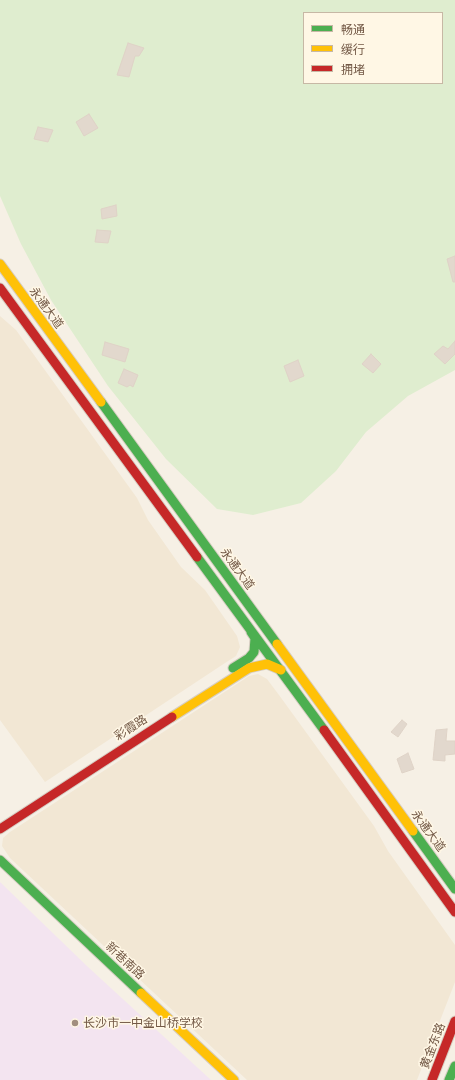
<!DOCTYPE html>
<meta charset="utf-8">
<style>
body{margin:0}
#map{position:relative;width:455px;height:1080px;overflow:hidden;background:#f6f0e5;font-family:Quicksand,"Noto Sans SC",sans-serif}
canvas{display:block}
.legend{position:absolute;left:303px;top:12px;width:140px;height:72px;box-sizing:border-box;background:#fff7e5;border:1px solid #c7b8a5;margin:0;padding:5px 7px;list-style:none;font-size:12px;color:#735946}
.legend li{display:flex;align-items:center;gap:8px;height:20px}
.legend b{width:20px;border:1px solid #c7b8a5}
</style>
<div id="map">
<canvas width="455" height="1080"></canvas>
<ul class="legend">
<li><b style="height:5px;background:#4caf50"></b>畅通</li>
<li><b style="height:5px;background:#ffc107"></b>缓行</li>
<li><b style="height:5px;background:#c62828"></b>拥堵</li>
</ul>
</div>
<script>
const ctx = document.querySelector('canvas').getContext('2d');
ctx.lineJoin = 'round';
function fillPath(path, color) { ctx.fillStyle = color; ctx.fill(path, 'evenodd'); }
const toPath = rows => new Path2D(rows.map(r => 'M' + r).join(''));
function stroke(path, color, width, dash) { ctx.strokeStyle = color; ctx.lineWidth = width; ctx.lineCap = dash ? 'butt' : 'round'; ctx.setLineDash(dash || []); ctx.stroke(path); }
function write(font, color, halo, rows, align = 'center') {
  ctx.font = font + ' Quicksand,"Noto Sans SC",sans-serif'; ctx.lineWidth = 3; ctx.setLineDash([]); ctx.textBaseline = 'middle'; ctx.strokeStyle = halo; ctx.fillStyle = color; for (const [text, x, y, turn = 0] of rows) {
    ctx.save(); ctx.translate(x, y); ctx.rotate((+turn || 0) * Math.PI / 180); ctx.textAlign = isNaN(turn) ? turn : align; if (halo) ctx.strokeText(text, 0, 0); ctx.fillText(text, 0, 0); ctx.restore();
  }
}
fillPath(toPath([
 [0,316,16,330,137,498,148,520,181,567,205,590,237,636,240,647,236,656,225,663,45,782,0,720],
 [258,674,267,679,279,695,374,826,388,851,455,945,455,982,417,1080,247,1080,10,858,2,846,3,838,10,832,249,676]
]), '#f2e7d4');
fillPath(toPath([
 [0,882,88,967,211,1080,0,1080]
]), '#f3e4f0');
fillPath(toPath([
 [0,0,455,0,455,370,408,396,366,432,336,471,301,503,253,515,217,509,166,459,108,386,51,300,21,244,0,196],
 [304,13,442,13,442,83,304,83]
]), '#dfedcf');
const building = toPath([
 [128,43,144,48,139,56,135,56,129,77,117,75,128,43],
 [89,114,98,128,84,136,76,122,89,114],
 [38,127,53,130,48,142,34,139,38,127],
 [116,205,117,216,102,219,101,209,116,205],
 [97,230,111,231,108,243,95,242,97,230],
 [455,256,455,282,453,282,447,259,455,256],
 [455,341,455,354,445,364,434,354,443,346,448,349,455,341],
 [105,342,129,349,125,362,102,355,105,342],
 [371,354,381,364,373,373,362,364,371,354],
 [298,360,304,376,290,382,284,366,298,360],
 [124,369,138,375,133,387,130,385,127,387,118,383,124,369],
 [402,720,407,724,398,737,391,732,402,720],
 [447,729,446,741,455,741,455,754,445,755,445,761,433,760,436,730,447,729],
 [408,753,414,769,402,773,397,759,408,753]
]);
fillPath(building, '#e2d8cd');
stroke(building, '#dfd3c7', 1);
const fast = toPath([
 [101,402,277,644],
 [197,557,324,730],
 [233,668,249,658,254,652,255,638,251,632],
 [413,831,455,889],
 [0,860,141,993],
 [449,1080,455,1066]
]);
const slow = toPath([
 [0,264,101,402],
 [277,644,413,831],
 [172,717,249,668,267,664,281,670],
 [141,993,234,1080]
]);
const jam = toPath([
 [0,288,197,557],
 [324,730,455,912],
 [0,829,172,717],
 [432,1080,455,1021]
]);
stroke(fast, '#d6cdc2', 11);
stroke(slow, '#d6cdc2', 11);
stroke(jam, '#d6cdc2', 11);
stroke(fast, '#4caf50', 9);
stroke(slow, '#ffc107', 9);
stroke(jam, '#c62828', 9);
for (const [x, y, r, color] of [
 [75,1023,4,"#a18e7e"]
]) { const dot = new Path2D(); dot.arc(x, y, r, 0, 2 * Math.PI); ctx.fillStyle = color; ctx.fill(dot); stroke(dot, '#fff7e5', 1.5); }
write('12px', '#735946', '#fff7e5', [
 ["永通大道",46,308,54],
 ["永通大道",237,569,54],
 ["彩霞路",131,728,-33],
 ["永通大道",428,831,54],
 ["新巷南路",125,961,43],
 ["黄金东路",433,1046,-69]
]);
write('12px', '#735946', '#fff7e5', [
 ["长沙市一中金山桥学校",83,1023]
], 'left');
</script>
